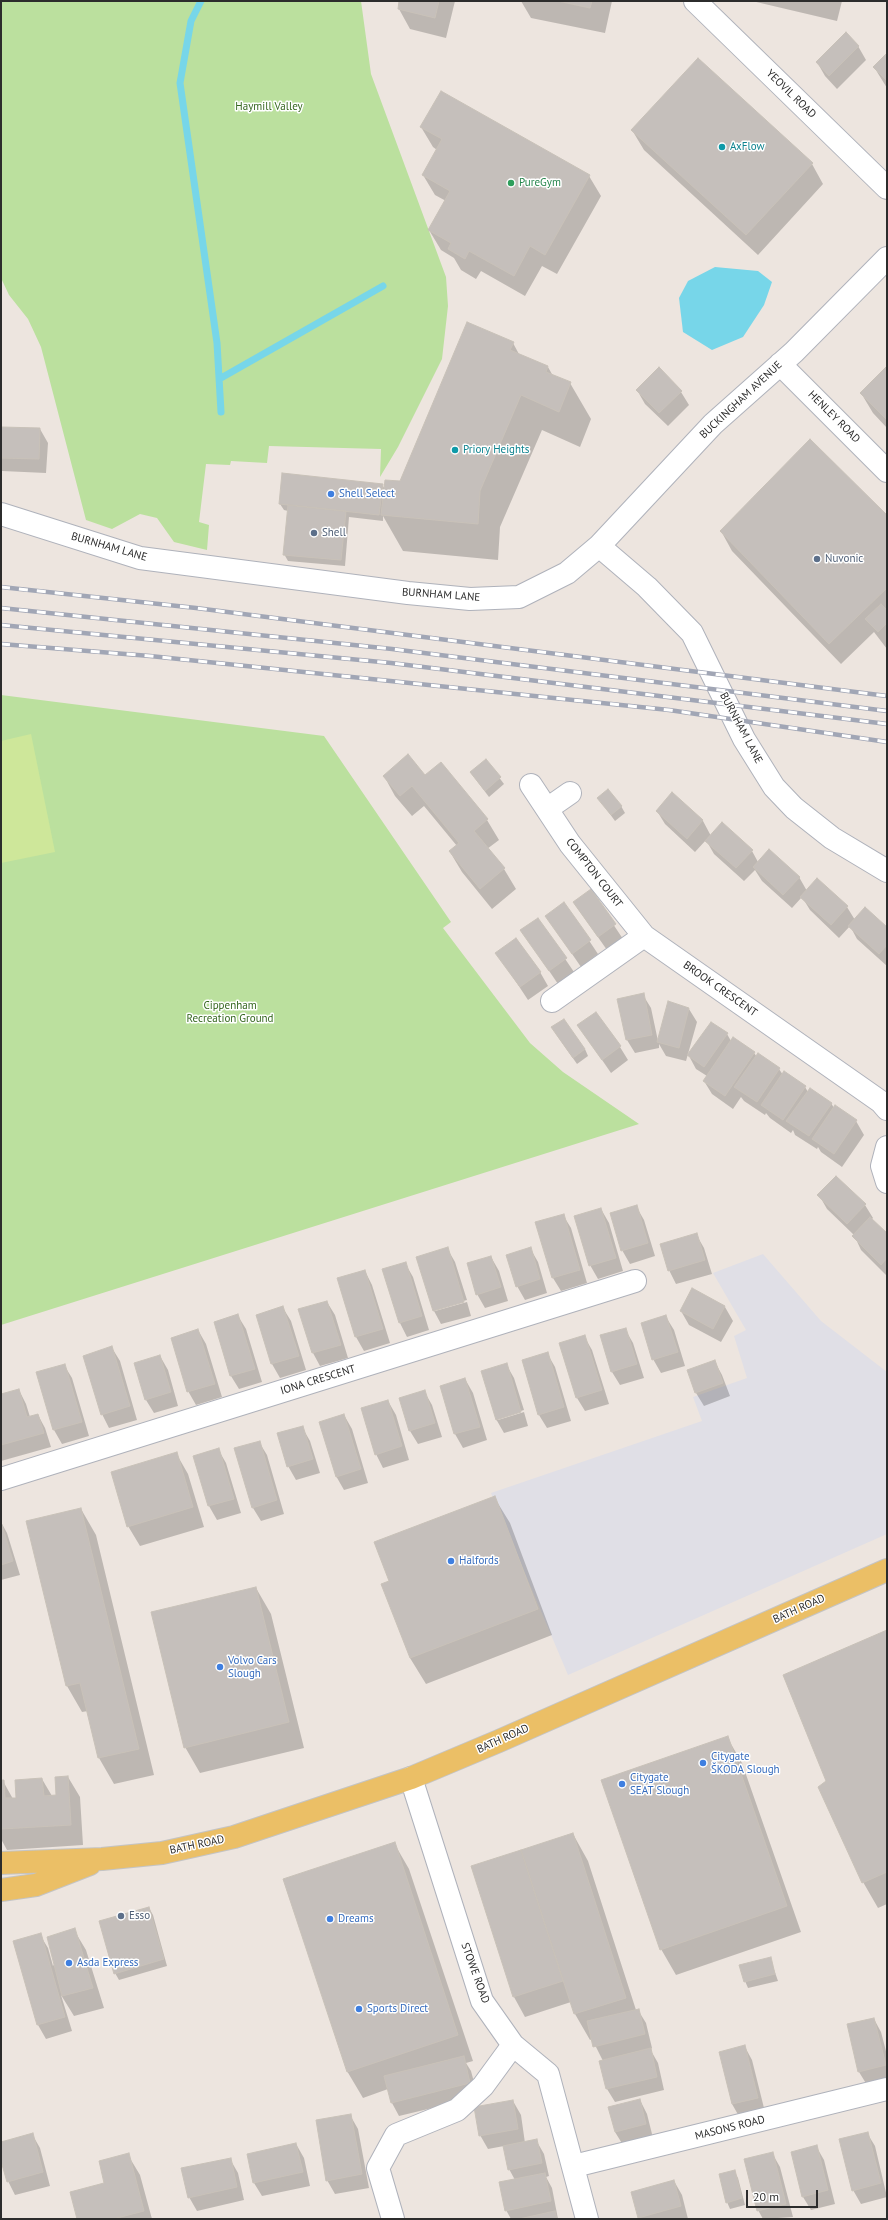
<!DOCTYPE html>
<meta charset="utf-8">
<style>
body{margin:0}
#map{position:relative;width:888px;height:2220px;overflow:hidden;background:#ede5df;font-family:"PT Sans",sans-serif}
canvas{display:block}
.frame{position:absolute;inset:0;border:2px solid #2c2c2c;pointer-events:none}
.scale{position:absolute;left:746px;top:2190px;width:72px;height:18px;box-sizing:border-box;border:2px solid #2c2c2c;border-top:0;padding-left:5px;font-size:12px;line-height:14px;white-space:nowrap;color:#2c2c2c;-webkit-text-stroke:3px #fff;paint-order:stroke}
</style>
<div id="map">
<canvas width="888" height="2220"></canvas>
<div class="frame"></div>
<div class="scale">20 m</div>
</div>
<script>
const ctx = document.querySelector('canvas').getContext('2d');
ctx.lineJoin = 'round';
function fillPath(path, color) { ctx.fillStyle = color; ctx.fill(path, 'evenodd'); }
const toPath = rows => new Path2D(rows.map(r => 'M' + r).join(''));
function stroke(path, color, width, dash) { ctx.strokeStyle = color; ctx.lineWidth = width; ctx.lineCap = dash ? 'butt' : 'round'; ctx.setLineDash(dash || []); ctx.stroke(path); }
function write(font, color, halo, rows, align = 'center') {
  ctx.font = font + ' "PT Sans",sans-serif'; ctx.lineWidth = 3; ctx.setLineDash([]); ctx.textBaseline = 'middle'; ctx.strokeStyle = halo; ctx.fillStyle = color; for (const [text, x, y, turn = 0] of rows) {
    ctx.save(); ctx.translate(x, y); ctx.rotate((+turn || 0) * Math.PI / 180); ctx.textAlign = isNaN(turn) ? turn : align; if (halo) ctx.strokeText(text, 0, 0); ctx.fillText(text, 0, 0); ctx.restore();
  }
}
fillPath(toPath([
 [763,1254,821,1321,887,1372,887,1534,568,1675,491,1493,702,1421,693,1397,747,1378,734,1336,746,1330,713,1273]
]), '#e0dfe6');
fillPath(toPath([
 [1,1,361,1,371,74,446,277,448,306,442,359,398,447,380,477,381,449,269,446,267,463,231,461,230,465,206,464,199,522,209,525,207,550,174,542,157,518,140,514,112,529,86,520,41,347,28,319,9,295,1,278],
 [1,695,324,736,451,922,443,928,530,1043,563,1072,639,1124,1,1325]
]), '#bbe09e');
fillPath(toPath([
 [31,734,55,852,1,863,1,741]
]), '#cee79a');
fillPath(toPath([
 [715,267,758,271,772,282,764,305,743,337,712,350,683,332,679,298,688,281]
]), '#77d6e9');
fillPath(toPath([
 [400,1,455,1,446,38,410,29,399,9],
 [521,1,612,1,605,33,531,18],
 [752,1,842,1,837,21],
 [858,46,866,60,837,89,825,76,817,62],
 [887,55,887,88,874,67],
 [421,127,589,176,601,196,557,274,542,266,525,296,481,271,476,279,461,270,454,258,441,250,429,230,446,201,435,195,423,175,437,150,433,147],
 [632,130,812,164,823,184,758,255,644,150],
 [513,343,520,356,548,367,553,376,570,383,591,419,580,447,542,430,500,527,498,560,403,551,383,516,383,521,349,517,345,566,288,561,284,554,288,511,284,510,280,504,382,485,385,489,400,482],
 [887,368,887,428,873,413,861,393],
 [637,390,681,392,689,405,668,426,645,404],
 [1,428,40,429,48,443,46,473,2,471],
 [887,516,887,649,874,632,841,664,732,551,721,531],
 [486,760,504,784,489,797,471,773],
 [384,776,425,777,487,820,499,840,487,849,504,869,516,889,492,909,462,872,450,852,457,846,424,806,412,816,395,796],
 [672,794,703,821,711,836,752,851,758,862,799,877,807,891,847,907,855,920,887,929,887,966,857,939,850,926,839,938,810,910,802,897,792,908,762,881,755,870,744,881,714,854,706,840,695,852,665,824,657,811],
 [599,799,621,806,625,813,615,821],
 [591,891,623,939,607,950,574,903],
 [564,903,598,954,581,967,546,916],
 [538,919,574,972,558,984,522,931],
 [497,953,540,972,548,986,528,1000],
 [643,995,651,1008,658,1041,689,1009,697,1022,686,1061,666,1056,659,1044,659,1048,635,1053,627,1040],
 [578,1025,620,1047,628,1060,611,1073],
 [556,1034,585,1049,588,1056,577,1064],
 [727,1034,731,1041,754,1053,757,1057,779,1069,783,1075,805,1087,808,1092,831,1103,834,1108,856,1121,864,1135,842,1167,821,1152,818,1147,817,1149,795,1135,793,1130,791,1133,770,1118,766,1113,765,1115,744,1101,741,1097,733,1109,712,1094,704,1081,707,1076,696,1069,689,1056],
 [819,1195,865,1205,873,1218,871,1220,887,1235,887,1276,861,1250,854,1235,827,1209],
 [636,1206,644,1220,655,1256,630,1264,622,1250],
 [601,1209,609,1223,623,1271,598,1279,590,1265],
 [563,1215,571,1228,587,1283,561,1291,553,1278,536,1223],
 [696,1234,704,1248,712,1274,676,1284,669,1270],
 [447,1248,455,1262,467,1300,435,1309,435,1311,467,1302,471,1316,441,1324,434,1311],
 [530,1248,538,1262,547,1293,525,1300,517,1286],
 [491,1257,499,1271,508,1301,485,1308,477,1294],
 [405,1263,413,1277,429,1330,407,1337,400,1323,384,1269],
 [365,1271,372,1285,390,1343,364,1351,356,1337,339,1279],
 [692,1289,725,1307,733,1321,721,1342,689,1325,681,1311],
 [327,1302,335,1315,348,1358,320,1366,313,1353,300,1310],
 [283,1308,291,1321,306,1370,280,1378,272,1364,257,1315],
 [238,1316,246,1329,262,1382,239,1389,231,1376,215,1323],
 [666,1317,674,1330,685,1366,661,1373,653,1359],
 [625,1329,633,1343,644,1378,620,1385,612,1372,602,1336],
 [198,1330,206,1344,222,1397,196,1405,188,1391],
 [584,1336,592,1350,609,1404,585,1411,577,1398],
 [112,1348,120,1361,137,1420,109,1428,102,1414],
 [547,1353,555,1367,571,1421,547,1428,539,1415,523,1361],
 [160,1356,168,1370,178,1406,154,1413,146,1400,135,1364],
 [715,1362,722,1375,730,1396,704,1406,696,1393,688,1371],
 [506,1364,514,1378,524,1410,498,1418,498,1420,524,1412,528,1426,504,1433,496,1419],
 [64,1365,72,1378,89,1436,62,1444,54,1430,37,1373],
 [465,1379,473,1393,487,1440,463,1448,455,1434,441,1386],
 [19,1390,26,1404,30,1417,38,1415,45,1428,51,1447,1,1461,1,1395],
 [424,1391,432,1405,442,1437,418,1444,410,1431,401,1398],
 [388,1401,396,1415,409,1460,383,1468,376,1454],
 [344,1415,352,1429,368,1483,344,1490,336,1476],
 [302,1427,310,1441,320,1473,296,1480,288,1466],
 [259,1442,267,1455,284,1514,261,1521,253,1508],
 [218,1449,226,1463,241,1513,217,1520,209,1506,194,1456],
 [176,1453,188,1474,204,1527,140,1546,128,1526],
 [494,1497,510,1523,552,1635,426,1684,410,1658,390,1581],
 [81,1509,96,1535,154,1775,114,1784,99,1758,88,1711,82,1712,67,1686],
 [1,1522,7,1533,20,1575,1,1580],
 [256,1588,271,1614,304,1748,200,1773,185,1747],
 [887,1631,887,1904,878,1908,863,1882,828,1782],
 [727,1737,742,1763,801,1932,676,1975,661,1949],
 [68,1777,80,1797,83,1845,7,1850,1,1839,1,1781,3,1781,13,1799,17,1798,42,1779,52,1796,57,1796],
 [573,1834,588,1861,636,2010,638,2010,646,2023,652,2048,650,2049,658,2063,664,2090,615,2102,607,2089,603,2061,592,2039,590,2040,575,2014,571,2002,525,2017,514,1997,472,1867],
 [394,1843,409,1869,473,2061,466,2063,471,2071,478,2097,399,2116,392,2103,388,2089,363,2098,347,2071],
 [149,1908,153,1915,167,1966,119,1980,115,1973],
 [74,1930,86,1950,104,2008,74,2016,61,1995,72,2031,46,2039,38,2025,14,1942,40,1935,48,1948,53,1966],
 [770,1958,778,1981,748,1988,745,1981],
 [874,2019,881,2032,887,2055,887,2081,867,2085,859,2072,848,2025],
 [745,2047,752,2060,765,2112,740,2118,732,2104,720,2053],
 [640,2100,647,2114,653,2138,623,2145,615,2132],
 [513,2101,521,2115,525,2143,536,2140,544,2154,549,2176,546,2177,552,2188,558,2219,511,2219,506,2210,515,2180,509,2169,504,2146,488,2149,480,2135],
 [350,2115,358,2129,369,2188,335,2194,327,2180],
 [867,2133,875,2146,887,2197,861,2204,853,2190],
 [32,2134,40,2148,50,2186,15,2195,8,2181,1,2157,1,2143],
 [296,2144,304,2158,310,2186,262,2196,254,2183],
 [816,2146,824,2160,835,2204,811,2210,803,2197],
 [772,2153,780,2167,793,2217,763,2219,758,2210],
 [128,2155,140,2175,152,2219,78,2219],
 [230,2159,238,2173,244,2200,197,2211,189,2197],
 [734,2171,738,2178,745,2205,730,2209,727,2202],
 [674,2181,682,2195,688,2219,639,2219,632,2193]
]), '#0003');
stroke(toPath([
 [201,1,191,21,180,83,217,343,221,412],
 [221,378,383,286]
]), '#77d6e9', 7);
const building = toPath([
 [399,1,439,1,435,18,398,9,399,1],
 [558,1,592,1,590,8,558,1],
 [846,32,859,46,829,76,816,62,846,32],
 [887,53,887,81,873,67,887,53],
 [698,58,813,163,746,235,631,130,698,58],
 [441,91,590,175,545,255,530,246,514,276,469,251,465,259,448,249,451,243,428,230,450,191,422,175,442,139,420,127,441,91],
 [467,322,514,342,510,350,548,366,546,372,571,382,559,412,521,395,480,491,478,524,381,515,385,480,400,481,467,322],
 [887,366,887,420,860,393,887,366],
 [659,367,682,391,659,413,636,390,659,367],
 [1,427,40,428,39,459,1,458,1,427],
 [810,439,887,515,887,588,829,644,720,531,810,439],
 [282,473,383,484,379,515,279,504,282,473],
 [288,505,346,511,341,560,283,555,288,505],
 [881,604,887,610,887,623,878,632,865,619,881,604],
 [408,754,425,775,441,762,488,819,474,831,505,868,480,889,449,851,459,843,412,786,400,796,383,776,408,754],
 [486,759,501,777,485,791,470,772,486,759],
 [608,789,622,806,611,815,597,798,608,789],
 [672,792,703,820,687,839,656,811,672,792],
 [722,822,753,850,736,868,705,841,722,822],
 [769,849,800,877,783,895,753,867,769,849],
 [817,878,848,906,831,925,800,897,817,878],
 [591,889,616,924,598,937,573,902,591,889],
 [564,902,591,940,572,954,545,916,564,902],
 [865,907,887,927,887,945,879,954,848,926,865,907],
 [538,918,567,958,549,971,520,930,538,918],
 [516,938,541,972,520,987,495,953,516,938],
 [644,993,652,1035,626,1040,617,999,644,993],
 [668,1001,689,1008,679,1048,657,1042,668,1001],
 [596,1012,621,1046,602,1060,577,1025,596,1012],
 [564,1019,585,1049,573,1058,551,1027,564,1019],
 [711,1022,728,1033,704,1067,687,1055,711,1022],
 [733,1037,755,1052,725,1096,703,1081,733,1037],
 [758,1053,780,1068,757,1102,734,1087,758,1053],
 [784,1071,806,1086,783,1120,761,1105,784,1071],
 [810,1088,832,1103,809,1136,786,1121,810,1088],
 [835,1105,857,1120,834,1154,812,1139,835,1105],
 [836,1176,866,1204,847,1224,817,1195,836,1176],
 [637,1205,648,1243,621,1251,610,1213,637,1205],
 [601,1208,616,1258,589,1266,574,1216,601,1208],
 [564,1214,580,1270,552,1278,535,1222,564,1214],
 [870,1217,887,1233,887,1258,881,1265,852,1236,870,1217],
 [697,1233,705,1260,668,1271,660,1244,697,1233],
 [448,1247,464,1302,433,1311,416,1257,448,1247],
 [531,1247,540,1279,516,1287,506,1255,531,1247],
 [491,1256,501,1287,476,1295,467,1263,491,1256],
 [406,1262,422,1316,399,1323,382,1269,406,1262],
 [365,1270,383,1329,355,1337,337,1278,365,1270],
 [692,1288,725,1306,713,1329,680,1311,692,1288],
 [327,1301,341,1345,312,1353,298,1309,327,1301],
 [283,1306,299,1356,271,1364,256,1315,283,1306],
 [238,1314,255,1369,230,1376,214,1322,238,1314],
 [666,1315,678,1352,652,1360,641,1323,666,1315],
 [626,1328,637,1364,611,1372,600,1335,626,1328],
 [198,1329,215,1384,187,1392,171,1338,198,1329],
 [585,1335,602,1390,576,1398,559,1343,585,1335],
 [112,1346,130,1406,101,1415,83,1356,112,1346],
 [548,1352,564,1407,538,1415,522,1360,548,1352],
 [160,1355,171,1392,145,1400,134,1363,160,1355],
 [715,1360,723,1383,695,1393,687,1370,715,1360],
 [507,1363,521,1412,496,1420,481,1371,507,1363],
 [65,1364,82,1422,53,1430,36,1372,65,1364],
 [465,1378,480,1427,454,1434,440,1386,465,1378],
 [19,1389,27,1417,38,1414,44,1433,1,1445,1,1394,19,1389],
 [425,1390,435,1423,409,1431,399,1398,425,1390],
 [388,1400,402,1446,375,1455,361,1408,388,1400],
 [344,1414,361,1469,336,1477,319,1422,344,1414],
 [303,1426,313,1459,287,1467,277,1433,303,1426],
 [260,1441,277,1500,252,1508,234,1448,260,1441],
 [219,1448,234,1499,208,1506,193,1456,219,1448],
 [177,1452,193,1507,127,1527,111,1472,177,1452],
 [495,1496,538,1609,410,1658,381,1584,389,1581,374,1542,495,1496],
 [81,1508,139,1749,98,1758,80,1683,66,1686,26,1521,81,1508],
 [1,1522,13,1561,1,1565,1,1522],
 [256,1587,289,1722,184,1748,151,1612,256,1587],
 [887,1630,887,1872,862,1883,818,1787,826,1781,783,1675,887,1630],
 [728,1736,787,1906,660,1950,601,1780,728,1736],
 [68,1776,71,1825,1,1829,1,1780,4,1780,5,1798,16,1798,15,1780,42,1778,44,1796,56,1795,55,1777,68,1776],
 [573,1833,626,1998,574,2014,521,1850,573,1833],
 [395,1842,458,2035,347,2072,283,1879,395,1842],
 [521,1850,563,1981,513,1997,471,1866,521,1850],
 [149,1907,164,1959,114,1974,99,1921,149,1907],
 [75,1928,93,1988,62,1996,47,1937,75,1928],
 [41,1933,65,2017,37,2025,13,1941,41,1933],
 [771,1957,775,1974,744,1982,739,1965,771,1957],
 [639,2009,645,2034,593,2047,587,2021,639,2009],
 [874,2018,886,2065,858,2072,847,2024,874,2018],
 [745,2045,758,2098,732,2104,719,2052,745,2045],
 [651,2048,657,2077,606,2089,599,2061,651,2048],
 [464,2056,470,2083,391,2103,384,2076,464,2056],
 [640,2099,646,2124,615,2132,608,2107,640,2099],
 [513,2100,518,2129,479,2136,474,2107,513,2100],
 [351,2114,362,2174,326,2181,316,2120,351,2114],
 [868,2132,881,2183,852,2191,839,2139,868,2132],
 [33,2133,43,2172,7,2182,1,2161,1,2142,33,2133],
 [537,2139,542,2163,508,2170,503,2146,537,2139],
 [296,2143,303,2172,253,2183,247,2154,296,2143],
 [817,2145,828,2190,802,2197,791,2152,817,2145],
 [773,2152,786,2204,757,2211,744,2159,773,2152],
 [129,2153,144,2211,113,2219,77,2219,70,2192,104,2183,99,2161,129,2153],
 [231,2158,237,2187,188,2198,181,2168,231,2158],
 [735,2170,742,2198,726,2203,719,2174,735,2170],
 [545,2173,551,2201,505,2211,499,2182,545,2173],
 [674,2180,681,2206,638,2218,631,2192,674,2180],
 [555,2211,557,2219,519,2219,555,2211]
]);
fillPath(building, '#c5bfbb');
stroke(building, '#c8c1b8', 1);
const minor = toPath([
 [695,1,887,188],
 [780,364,887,471],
 [1,514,140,558,408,593,470,599,519,597,567,573,599,546,713,424,794,352,887,258],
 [599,546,647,587,692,633,744,739,774,787,794,808,832,838,887,871],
 [531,785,570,844,644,936,881,1102,887,1109],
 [547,809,570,793],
 [552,1001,644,936],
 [887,1147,882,1166,887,1182],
 [1,1479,635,1281],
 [411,1778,482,2001,513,2045,548,2074,587,2219],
 [574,2166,887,2089],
 [393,2219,378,2168,396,2135,457,2110,483,2086,513,2045]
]);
const major = toPath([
 [1,1863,102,1859,162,1853,234,1837,411,1778,499,1741,887,1570],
 [1,1890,36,1885,90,1864]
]);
stroke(minor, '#afb2bb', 24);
stroke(major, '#c4c4c4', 24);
stroke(minor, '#fff', 22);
stroke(major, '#ebbf66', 22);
const rail = toPath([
 [1,587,196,608,887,696],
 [1,608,392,649,887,711],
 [1,625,391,663,887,724],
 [1,644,150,656,669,710,887,742]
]);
stroke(rail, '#a1a6b5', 4.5);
stroke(rail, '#fff', 3, [9]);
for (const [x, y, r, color] of [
 [722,147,4,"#0f9aa8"],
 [511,183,4,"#2e9e5b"],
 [455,450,4,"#0f9aa8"],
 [331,494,4,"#3f7fe0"],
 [314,533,4,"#5c6f8a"],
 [817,559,4,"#5c6f8a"],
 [451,1561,4,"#3f7fe0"],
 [220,1667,4,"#3f7fe0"],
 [703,1763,4,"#3f7fe0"],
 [622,1784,4,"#3f7fe0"],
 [121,1916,4,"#5c6f8a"],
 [330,1919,4,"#3f7fe0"],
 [69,1963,4,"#3f7fe0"],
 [359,2009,4,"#3f7fe0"]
]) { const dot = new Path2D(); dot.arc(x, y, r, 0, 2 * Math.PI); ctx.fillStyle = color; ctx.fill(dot); stroke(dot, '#fff', 1.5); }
write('11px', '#2c2c2c', '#fff', [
 ["YEOVIL ROAD",791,94,44],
 ["BUCKINGHAM AVENUE",741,400,-43],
 ["HENLEY ROAD",834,417,45],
 ["BURNHAM LANE",109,547,16],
 ["BURNHAM LANE",441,595,4],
 ["BURNHAM LANE",741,728,62],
 ["COMPTON COURT",594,873,52],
 ["BROOK CRESCENT",720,989,35],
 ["IONA CRESCENT",318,1380,-17],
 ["BATH ROAD",799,1609,-24],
 ["BATH ROAD",503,1739,-24],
 ["BATH ROAD",197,1845,-12],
 ["STOWE ROAD",475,1973,70],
 ["MASONS ROAD",730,2128,-14]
]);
write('11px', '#34661e', '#fff', [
 ["Haymill Valley",269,107],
 ["Cippenham",230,1006],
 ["Recreation Ground",230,1019]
]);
write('11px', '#0d838f', '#fff', [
 ["AxFlow",730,147],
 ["Priory Heights",463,450]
], 'left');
write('11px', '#27864d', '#fff', [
 ["PureGym",519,183]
], 'left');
write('11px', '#366cbe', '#fff', [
 ["Shell Select",339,494],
 ["Halfords",459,1561],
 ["Volvo Cars",228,1661],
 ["Slough",228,1674],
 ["Citygate",711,1757],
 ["ŠKODA Slough",711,1770],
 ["Citygate",630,1778],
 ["SEAT Slough",630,1791],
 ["Dreams",338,1919],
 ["Asda Express",77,1963],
 ["Sports Direct",367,2009]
], 'left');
write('11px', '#4e5e75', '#fff', [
 ["Shell",322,533],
 ["Nuvonic",825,559],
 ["Esso",129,1916]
], 'left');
</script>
